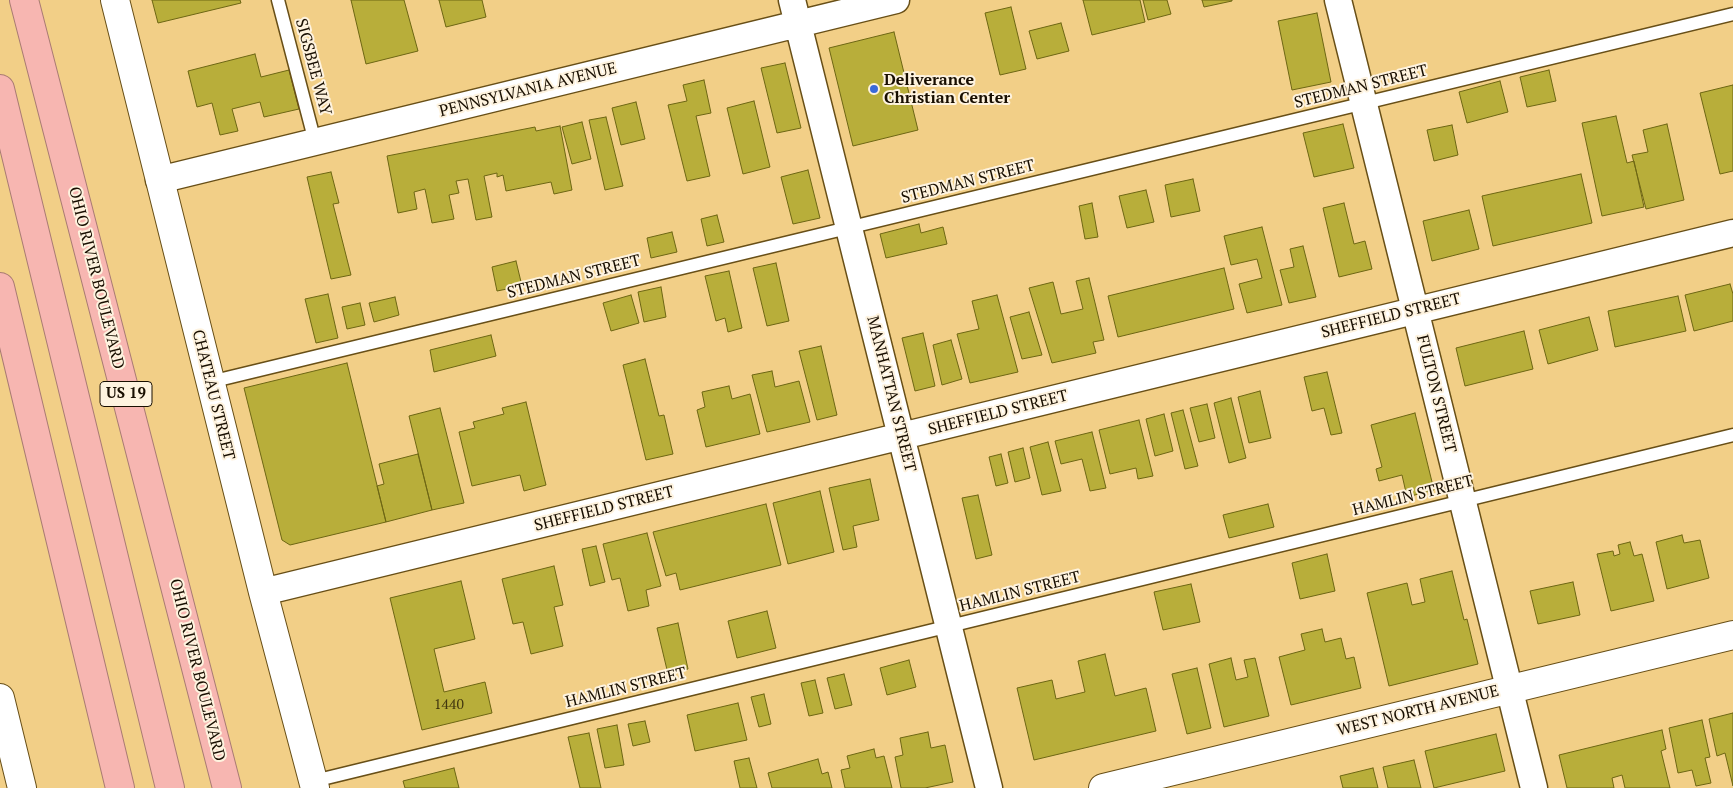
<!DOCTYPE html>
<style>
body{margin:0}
canvas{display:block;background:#f2cf87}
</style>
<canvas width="1733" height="788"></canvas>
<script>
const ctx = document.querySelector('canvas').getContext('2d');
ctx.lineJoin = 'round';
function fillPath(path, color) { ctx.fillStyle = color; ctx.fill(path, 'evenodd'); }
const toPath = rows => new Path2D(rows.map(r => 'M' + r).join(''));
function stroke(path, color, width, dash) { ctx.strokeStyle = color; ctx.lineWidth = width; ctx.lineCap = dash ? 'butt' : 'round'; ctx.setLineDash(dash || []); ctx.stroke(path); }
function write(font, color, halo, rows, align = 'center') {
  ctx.font = font + ' "PT Serif",serif'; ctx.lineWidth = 4; ctx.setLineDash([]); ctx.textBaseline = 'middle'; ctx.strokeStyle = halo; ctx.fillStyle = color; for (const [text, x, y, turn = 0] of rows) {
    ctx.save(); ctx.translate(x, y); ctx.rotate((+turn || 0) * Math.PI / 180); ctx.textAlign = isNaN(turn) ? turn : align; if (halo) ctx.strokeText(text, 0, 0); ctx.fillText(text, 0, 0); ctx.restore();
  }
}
const building = toPath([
 [152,0,240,0,241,3,158,23,152,0],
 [351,0,404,0,418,51,366,64,351,0],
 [439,0,482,0,486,17,446,27,439,0],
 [1083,0,1140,0,1145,22,1092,35,1083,0],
 [1143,0,1167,0,1171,14,1148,20,1143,0],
 [1202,0,1232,0,1232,1,1204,7,1202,0],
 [1011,7,1026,69,1000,75,985,13,1011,7],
 [1317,13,1331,82,1292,90,1278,21,1317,13],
 [1061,23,1069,51,1037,59,1029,31,1061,23],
 [894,32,918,130,853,146,829,48,894,32],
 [255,54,261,77,289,70,299,109,264,117,260,102,232,109,238,131,220,135,212,103,197,107,188,71,255,54],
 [785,63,801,128,777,133,761,68,785,63],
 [1549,70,1556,101,1527,107,1520,77,1549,70],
 [704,80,711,113,696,116,710,176,687,181,668,105,687,101,683,85,704,80],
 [1500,81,1508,112,1467,123,1459,92,1500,81],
 [1733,85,1733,171,1720,174,1700,93,1733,85],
 [754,101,770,167,743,174,727,108,754,101],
 [636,102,645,139,621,145,612,108,636,102],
 [1616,116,1627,163,1634,161,1644,207,1602,216,1582,123,1616,116],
 [606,117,623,186,605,190,589,120,606,117],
 [582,122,591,159,572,164,562,127,582,122],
 [1343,124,1354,168,1314,177,1303,133,1343,124],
 [1667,124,1684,200,1646,209,1632,155,1648,152,1643,130,1667,124],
 [1452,125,1458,155,1434,161,1427,130,1452,125],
 [560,126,572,190,554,194,551,182,506,191,503,175,497,177,497,173,484,176,492,217,476,220,468,179,456,181,459,193,449,195,454,219,432,223,425,189,414,192,417,209,398,213,387,156,535,127,536,131,560,126],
 [808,170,820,218,793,224,781,177,808,170],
 [331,172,339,203,333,204,351,275,331,279,307,177,331,172],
 [1581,174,1592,223,1493,246,1482,196,1581,174],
 [1193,179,1200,211,1171,217,1165,185,1193,179],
 [1146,190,1154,222,1127,228,1119,196,1146,190],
 [1092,203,1098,237,1085,239,1079,206,1092,203],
 [1344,203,1354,244,1365,241,1372,269,1339,277,1323,208,1344,203],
 [1469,210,1479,249,1432,261,1423,221,1469,210],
 [717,215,724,242,707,246,701,219,717,215],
 [919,224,921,233,943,227,947,244,886,258,880,234,919,224],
 [1262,227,1282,305,1247,313,1239,284,1262,278,1257,259,1231,265,1224,236,1262,227],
 [672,232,677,252,651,258,647,238,672,232],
 [1303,246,1316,297,1289,303,1280,270,1294,267,1290,249,1303,246],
 [516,261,522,286,497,291,492,267,516,261],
 [776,263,789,321,767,326,753,268,776,263],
 [1224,268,1234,309,1118,337,1108,296,1224,268],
 [729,271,742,328,728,332,725,318,716,321,705,276,729,271],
 [1089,278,1104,340,1093,342,1096,353,1052,363,1029,288,1053,282,1061,314,1083,309,1076,281,1089,278],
 [1730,284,1733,294,1733,321,1694,331,1685,295,1730,284],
 [661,287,666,317,644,322,638,292,661,287],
 [328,294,338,338,316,343,305,299,328,294],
 [631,295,639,323,611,331,603,303,631,295],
 [997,295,1018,372,970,383,957,334,979,329,972,301,997,295],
 [1678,296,1686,331,1615,347,1608,311,1678,296],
 [395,297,399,315,374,322,369,303,395,297],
 [360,303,365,325,347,329,342,307,360,303],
 [1029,312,1042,355,1022,359,1010,317,1029,312],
 [1589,317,1598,350,1548,364,1539,330,1589,317],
 [1524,331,1533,369,1465,386,1456,348,1524,331],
 [923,333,935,386,915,391,902,338,923,333],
 [491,335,496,356,434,372,430,350,491,335],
 [951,340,962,379,942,385,933,345,951,340],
 [821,346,837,415,817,420,799,351,821,346],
 [645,359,659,416,664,415,673,454,646,460,623,365,645,359],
 [347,363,386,522,290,545,282,540,244,388,347,363],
 [772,371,775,387,799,381,810,422,767,432,752,375,772,371],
 [1327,372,1342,433,1331,435,1324,408,1312,411,1304,377,1327,372],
 [729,386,732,399,750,394,760,434,706,447,697,410,705,407,702,392,729,386],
 [1260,391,1271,438,1249,443,1238,397,1260,391],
 [1231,398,1246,458,1229,463,1214,403,1231,398],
 [526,402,546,485,524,491,520,475,472,486,459,432,475,428,473,422,504,414,502,408,526,402],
 [1207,404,1215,438,1199,442,1190,408,1207,404],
 [440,408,464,503,432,510,409,416,440,408],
 [1183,410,1198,466,1185,469,1171,413,1183,410],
 [1415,413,1434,490,1407,497,1402,475,1379,481,1376,469,1382,467,1371,425,1415,413],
 [1164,414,1173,451,1155,456,1146,419,1164,414],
 [1139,420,1153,476,1138,479,1136,468,1110,474,1099,430,1139,420],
 [1092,432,1106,488,1090,491,1082,459,1061,464,1055,441,1092,432],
 [1048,442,1061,491,1042,495,1030,447,1048,442],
 [1023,448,1030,478,1015,482,1008,452,1023,448],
 [418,454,432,510,386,522,377,486,384,484,379,464,418,454],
 [1001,454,1008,483,996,486,989,457,1001,454],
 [870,479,879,520,853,526,857,547,843,550,829,488,870,479],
 [820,491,834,552,788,564,773,503,820,491],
 [978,495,992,555,976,559,962,498,978,495],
 [766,504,781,565,680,590,676,573,666,576,653,532,766,504],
 [1268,504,1274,527,1229,538,1223,515,1268,504],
 [647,533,661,586,646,590,649,606,628,611,620,578,612,580,603,544,647,533],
 [1682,535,1684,543,1700,540,1709,578,1667,589,1656,542,1682,535],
 [1630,542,1634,556,1642,554,1654,601,1611,611,1597,554,1613,551,1614,556,1620,554,1618,545,1630,542],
 [596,546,605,582,590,586,582,549,596,546],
 [1327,554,1335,591,1300,599,1292,563,1327,554],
 [554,566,563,605,554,607,563,646,531,654,523,622,513,624,502,579,554,566],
 [1452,571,1464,620,1467,619,1478,664,1389,686,1367,593,1407,583,1412,605,1425,602,1420,579,1452,571],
 [461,581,475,639,434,649,444,692,485,682,492,713,422,730,390,598,461,581],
 [1573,582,1580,615,1538,624,1530,591,1573,582],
 [1191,584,1200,622,1163,630,1154,592,1191,584],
 [767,611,776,648,737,658,728,621,767,611],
 [678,623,688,669,668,674,657,628,678,623],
 [1322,629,1325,642,1341,638,1346,659,1354,657,1361,688,1291,705,1279,657,1305,650,1301,634,1322,629],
 [1105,654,1115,696,1146,688,1156,731,1034,760,1017,688,1052,680,1056,699,1085,692,1078,661,1105,654],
 [1231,658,1236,680,1248,677,1244,660,1255,658,1269,716,1224,727,1209,664,1231,658],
 [909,660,916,687,887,695,880,668,909,660],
 [1197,668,1211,728,1187,734,1172,674,1197,668],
 [844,674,852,705,835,709,827,678,844,674],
 [815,680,823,713,809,716,801,683,815,680],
 [764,694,771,724,759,727,751,697,764,694],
 [738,703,747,740,695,751,687,715,738,703],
 [1733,713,1733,786,1725,753,1717,756,1709,719,1733,713],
 [1702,720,1710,757,1705,758,1711,783,1696,786,1692,770,1678,773,1669,728,1702,720],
 [645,721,650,742,633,746,628,724,645,721],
 [617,725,624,765,605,768,597,729,617,725],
 [1662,730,1666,749,1661,751,1670,788,1625,788,1622,775,1612,778,1614,788,1567,788,1559,755,1662,730],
 [928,732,931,748,945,745,953,782,925,788,901,788,895,757,903,755,900,738,928,732],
 [589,733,601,788,580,788,568,737,589,733],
 [1496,734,1505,771,1434,788,1425,751,1496,734],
 [874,749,876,758,884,756,892,788,845,788,841,770,850,768,847,756,874,749],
 [749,758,757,788,740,788,734,761,749,758],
 [818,759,822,774,828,772,832,788,772,788,768,773,818,759],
 [1414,760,1421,788,1388,788,1383,767,1414,760],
 [454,768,459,788,405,788,403,781,454,768],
 [1373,768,1378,788,1343,788,1340,776,1373,768]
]);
fillPath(building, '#b8ae3a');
stroke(building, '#6d6613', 1);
const lane = toPath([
 [278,0,315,142],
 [210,382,1733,14],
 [314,781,1733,435]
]);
const street = toPath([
 [792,0,989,788],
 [1338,0,1534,788],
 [159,180,896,0],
 [263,592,1733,233]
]);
const secondary = toPath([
 [115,0,263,592,315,788],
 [0,698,22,788],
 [1103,788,1733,635]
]);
const highway = toPath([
 [24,0,227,788],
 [0,89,170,788],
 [0,287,120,788]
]);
stroke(lane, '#684f17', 15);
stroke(street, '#684f17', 29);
stroke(secondary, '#684f17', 30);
stroke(highway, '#a97b73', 30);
stroke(lane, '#fff', 12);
stroke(street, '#fff', 26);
stroke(secondary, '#fff', 28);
stroke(highway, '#f7b6b1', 28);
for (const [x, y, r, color] of [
 [874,89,5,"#3a69d9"]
]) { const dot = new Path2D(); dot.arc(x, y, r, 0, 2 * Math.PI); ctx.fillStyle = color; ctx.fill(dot); stroke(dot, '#fef3df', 2); }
write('14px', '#40360e', null, [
 ["1440",449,705]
]);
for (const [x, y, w] of [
 [126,394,52]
]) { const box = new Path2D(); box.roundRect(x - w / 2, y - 12.5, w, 25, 4); ctx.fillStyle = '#fef3df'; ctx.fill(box); stroke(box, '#180e00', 1); }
write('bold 15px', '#180e00', null, [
 ["US 19",126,394]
]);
write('16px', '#180e00', '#fef3df', [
 ["SIGSBEE WAY",313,67,75],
 ["STEDMAN STREET",1361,87,-14],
 ["PENNSYLVANIA AVENUE",528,90,-14],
 ["STEDMAN STREET",968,182,-14],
 ["STEDMAN STREET",574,277,-14],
 ["OHIO RIVER BOULEVARD",96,278,76],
 ["SHEFFIELD STREET",1391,316,-14],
 ["MANHATTAN STREET",891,394,76],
 ["FULTON STREET",1436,394,76],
 ["CHATEAU STREET",213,395,76],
 ["SHEFFIELD STREET",998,413,-14],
 ["HAMLIN STREET",1413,496,-14],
 ["SHEFFIELD STREET",604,509,-14],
 ["HAMLIN STREET",1020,592,-14],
 ["OHIO RIVER BOULEVARD",197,670,76],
 ["HAMLIN STREET",626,688,-14],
 ["WEST NORTH AVENUE",1418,711,-14]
]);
write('bold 16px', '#180e00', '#fef3df', [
 ["Deliverance",884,80],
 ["Christian Center",884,98]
], 'left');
</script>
